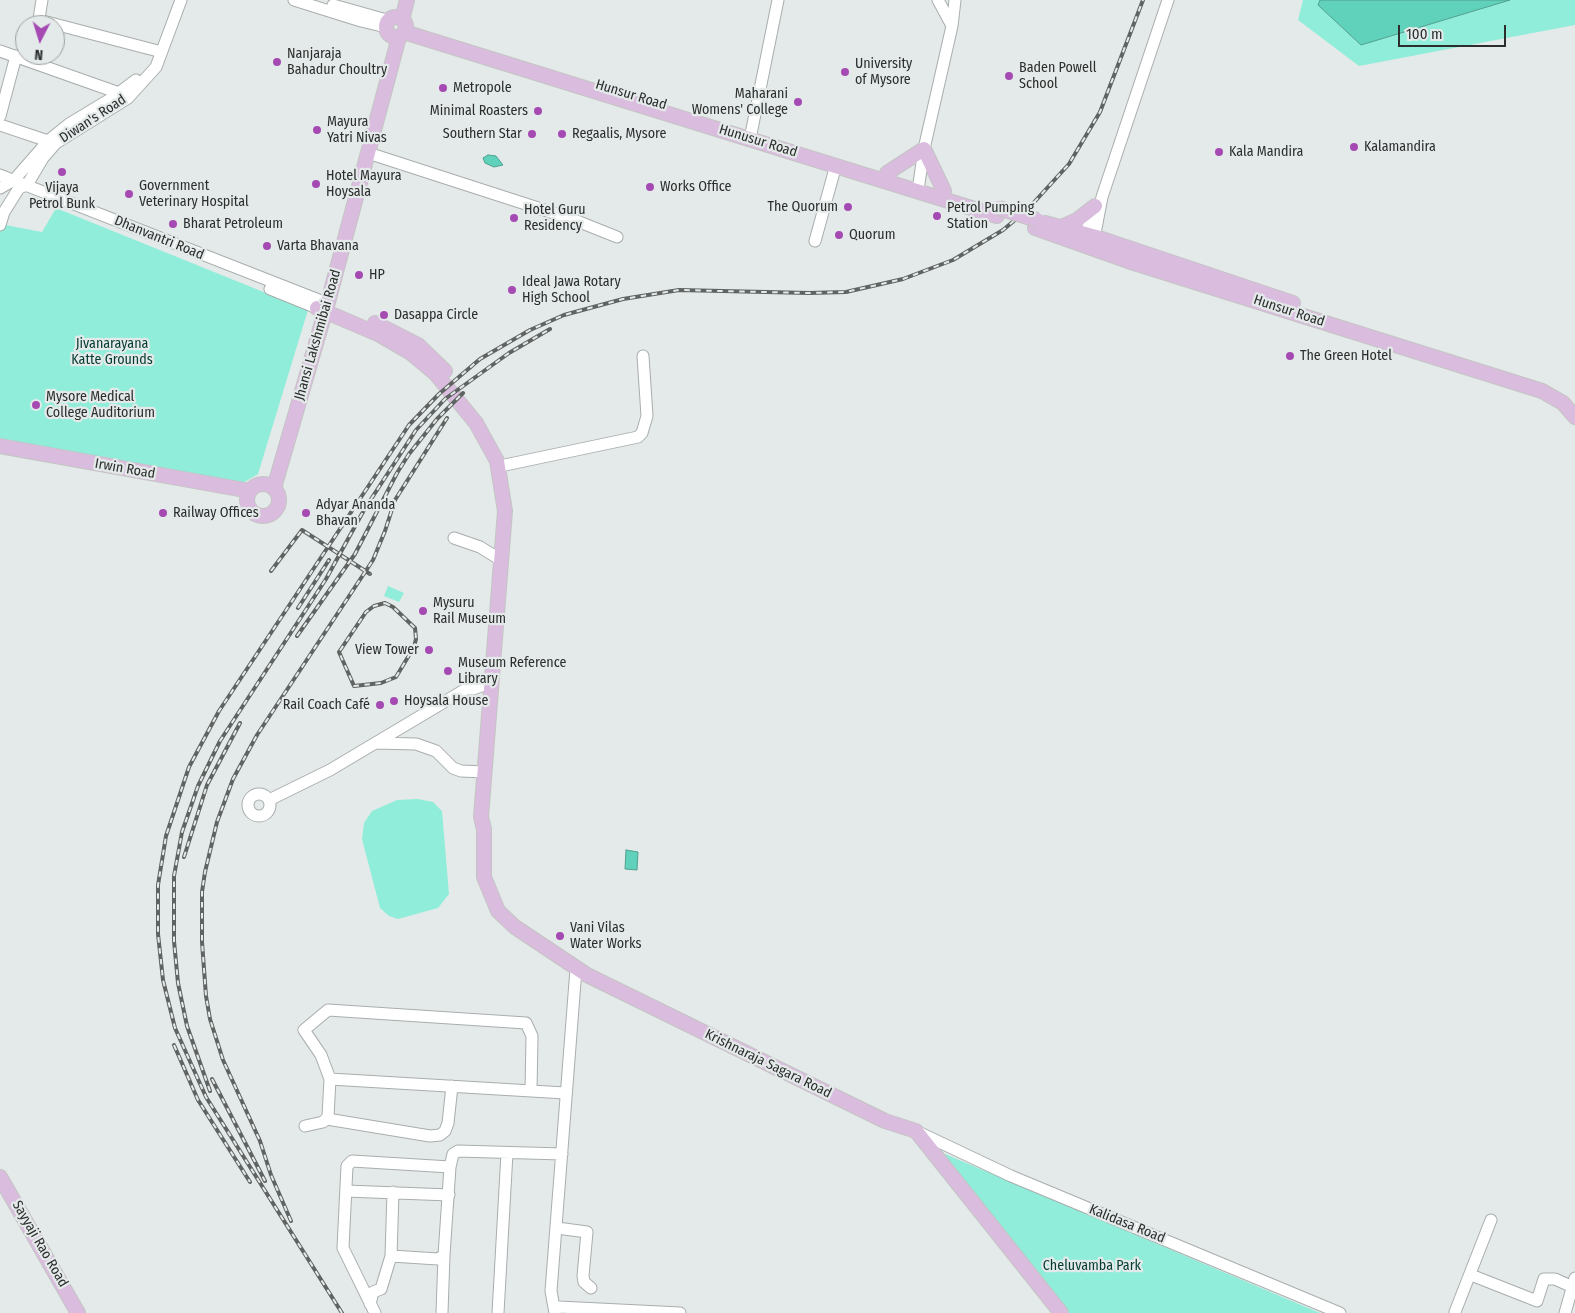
<!DOCTYPE html>
<meta charset="utf-8">
<style>
body{margin:0}
#map{position:relative;width:1575px;height:1313px;overflow:hidden;background:#e4eae9;font-family:"Fira Sans Condensed",sans-serif}
canvas{display:block}
.north{position:absolute;left:15px;top:15px;width:50px;height:50px;box-sizing:border-box;background:#e4eae9;border:1px solid #9a9f9e;border-radius:50%;rotate:185deg;font-size:14px;font-weight:700;line-height:20px;text-align:center;color:#2b2e2d}
.north::after{content:'';display:block;margin:auto;width:18px;height:22px;background:#a549b3;clip-path:polygon(50% 0,100% 100%,50% 72%,0 100%)}
.scale{position:absolute;left:1398px;top:25px;width:108px;height:22px;box-sizing:border-box;border:2px solid #2b2e2d;border-top:0;padding-left:6px;font-size:15px;line-height:18px;white-space:nowrap;color:#2b2e2d;-webkit-text-stroke:4px #e4eae9;paint-order:stroke}
</style>
<div id="map">
<canvas width="1575" height="1313"></canvas>
<div class="north">N</div>
<div class="scale">100 m</div>
</div>
<script>
const ctx = document.querySelector('canvas').getContext('2d');
ctx.lineJoin = 'round';
function fillPath(path, color) { ctx.fillStyle = color; ctx.fill(path, 'evenodd'); }
const toPath = rows => new Path2D(rows.map(r => 'M' + r).join(''));
function stroke(path, color, width, dash) { ctx.strokeStyle = color; ctx.lineWidth = width; ctx.lineCap = dash ? 'butt' : 'round'; ctx.setLineDash(dash || []); ctx.stroke(path); }
function write(font, color, halo, rows, align = 'center') {
  ctx.font = font + ' "Fira Sans Condensed",sans-serif'; ctx.lineWidth = 4.5; ctx.setLineDash([]); ctx.textBaseline = 'middle'; ctx.strokeStyle = halo; ctx.fillStyle = color; for (const [text, x, y, turn = 0] of rows) {
    ctx.save(); ctx.translate(x, y); ctx.rotate((+turn || 0) * Math.PI / 180); ctx.textAlign = isNaN(turn) ? turn : align; if (halo) ctx.strokeText(text, 0, 0); ctx.fillText(text, 0, 0); ctx.restore();
  }
}
fillPath(toPath([
 [1303,0,1320,0,1318,5,1361,45,1510,0,1575,0,1575,25,1359,66,1298,20],
 [56,208,308,310,258,474,234,488,0,447,0,224,42,232],
 [388,586,404,593,399,602,384,596],
 [418,799,433,802,442,811,449,894,438,908,398,919,389,916,380,908,362,839,364,823,372,811,397,800],
 [938,1151,1320,1313,1069,1313]
]), '#90edd9');
const water = toPath([
 [1320,0,1510,0,1361,45,1318,5,1320,0],
 [488,155,496,156,503,165,494,167,485,163,483,158,488,155],
 [626,850,638,852,637,870,625,869,626,850]
]);
fillPath(water, '#60d1ba');
stroke(water, '#50a090', 1);
const minor = toPath([
 [294,0,361,21,386,27],
 [938,0,952,26],
 [333,5,383,19],
 [39,20,158,51],
 [38,25,42,0],
 [0,51,119,93],
 [0,116,16,56],
 [0,125,48,141],
 [750,139,778,0],
 [368,153,572,219,617,237],
 [0,175,319,300],
 [0,188,14,180,48,141,69,124,112,98,136,80],
 [918,190,924,149,952,26,955,0],
 [0,225,4,212,19,188,27,185,43,158,56,143,128,98,156,67,181,0],
 [815,241,836,165],
 [1083,241,1095,207],
 [1093,244,1102,197,1168,0],
 [270,289,317,308],
 [505,465,638,437,642,433,647,416,643,356],
 [454,538,480,547,501,560],
 [376,743,416,744,436,751,453,768,461,771,485,772],
 '248 805a11 11 0 1 1 22 0a11 11 0 1 1-22 0Z',
 [269,800,330,770,466,689,473,689,492,682],
 [330,1079,565,1093],
 [327,1119,430,1136,440,1135,445,1131,448,1123,452,1086],
 [305,1126,323,1122,328,1117,330,1079,321,1055,304,1030,328,1010,526,1023,532,1036,531,1091],
 [916,1131,1011,1176,1340,1313],
 [346,1191,449,1195],
 [557,1228,587,1232,583,1276,584,1282,591,1288],
 [391,1256,438,1259,444,1255,450,1167,453,1154,458,1151,562,1154],
 [1471,1275,1537,1301,1544,1279,1555,1279,1575,1288],
 [370,1304,373,1292,381,1289,391,1256,393,1192],
 [554,1308,559,1307,680,1313],
 [1455,1312,1491,1220],
 [375,1313,343,1248,347,1166,352,1161,450,1167],
 [442,1313,444,1255],
 [498,1313,507,1153],
 [555,1313,551,1291,576,969],
 [1565,1313,1575,1278]
]);
const major = toPath([
 '386 27a10 10 0 1 1 20 0a10 10 0 1 1-20 0Z',
 [402,20,407,0],
 [404,32,997,216],
 [887,173,924,149,944,191],
 [1045,223,1096,237,1293,303],
 [1035,228,1128,261,1542,391,1563,403,1575,417],
 [1059,228,1077,220,1095,206],
 [317,308,380,335,411,353,435,373,476,423,497,461,505,511,481,817,484,829,484,877,498,911,515,927,587,975,885,1121,916,1131,1061,1313],
 [375,323,418,345,445,371],
 [0,446,250,491],
 '247 500a16 16 0 1 1 32 0a16 16 0 1 1-32 0Z',
 [274,488,328,302,399,37],
 [0,1177,78,1313]
]);
stroke(minor, '#a8aead', 13);
stroke(major, '#c4c4c4', 16);
stroke(minor, '#fff', 11);
stroke(major, '#dabdde', 14);
const rail = toPath([
 [271,571,302,530,370,574],
 [385,603,393,607,415,628,416,639,414,647,396,677,381,683,354,686,339,652,366,612,374,606,385,603],
 [298,608,329,560],
 [297,636,355,554,397,473,409,454,437,419,463,393],
 [184,857,207,785,240,723],
 [174,1045,198,1100,250,1182],
 [212,1079,265,1181],
 [210,1091,187,1026,178,983,174,941,174,876,182,832,198,786,220,741,326,579,364,510,416,430,445,399,509,353,550,329],
 [291,1221,271,1175,260,1141,223,1060,210,1019,206,996,202,942,202,892,205,872,217,822,233,779,257,735,373,560,385,531,395,500,447,418],
 [342,1313,206,1097,175,1028,163,980,158,934,158,885,166,836,189,767,219,711,409,425,439,394,480,359,530,330,564,315,623,299,679,290,809,293,846,292,903,279,953,260,1003,230,1027,210,1069,164,1100,112,1143,0]
]);
stroke(rail, '#5f6362', 4);
stroke(rail, '#e4eae9', 2, [5.5]);
const majorBridge = toPath([
 [999,208,1037,220]
]);
stroke(majorBridge, '#c4c4c4', 16, []);
stroke(majorBridge, '#dabdde', 14);
for (const [x, y, r, color] of [
 [277,62,5,"#a549b3"],
 [845,72,5,"#a549b3"],
 [1009,76,5,"#a549b3"],
 [443,88,5,"#a549b3"],
 [798,102,5,"#a549b3"],
 [538,111,5,"#a549b3"],
 [317,130,5,"#a549b3"],
 [532,134,5,"#a549b3"],
 [562,134,5,"#a549b3"],
 [1354,147,5,"#a549b3"],
 [1219,152,5,"#a549b3"],
 [62,172,5,"#a549b3"],
 [316,184,5,"#a549b3"],
 [650,187,5,"#a549b3"],
 [129,194,5,"#a549b3"],
 [848,207,5,"#a549b3"],
 [937,216,5,"#a549b3"],
 [514,218,5,"#a549b3"],
 [173,224,5,"#a549b3"],
 [839,235,5,"#a549b3"],
 [267,246,5,"#a549b3"],
 [359,275,5,"#a549b3"],
 [512,290,5,"#a549b3"],
 [384,315,5,"#a549b3"],
 [1290,356,5,"#a549b3"],
 [36,405,5,"#a549b3"],
 [163,513,5,"#a549b3"],
 [306,513,5,"#a549b3"],
 [423,611,5,"#a549b3"],
 [429,650,5,"#a549b3"],
 [448,671,5,"#a549b3"],
 [394,701,5,"#a549b3"],
 [380,705,5,"#a549b3"],
 [560,936,5,"#a549b3"]
]) { const dot = new Path2D(); dot.arc(x, y, r, 0, 2 * Math.PI); ctx.fillStyle = color; ctx.fill(dot); stroke(dot, '#e4eae9', 2); }
write('14px', '#2b2e2d', '#e4eae9', [
 ["Nanjaraja",287,54],
 ["Bahadur Choultry",287,70],
 ["University",855,64],
 ["of Mysore",855,80],
 ["Baden Powell",1019,68],
 ["School",1019,84],
 ["Metropole",453,88],
 ["Maharani",788,94,"right"],
 ["Womens' College",788,110,"right"],
 ["Minimal Roasters",528,111,"right"],
 ["Mayura",327,122],
 ["Yatri Nivas",327,138],
 ["Southern Star",522,134,"right"],
 ["Regaalis, Mysore",572,134],
 ["Kalamandira",1364,147],
 ["Kala Mandira",1229,152],
 ["Hotel Mayura",326,176],
 ["Hoysala",326,192],
 ["Government",139,186],
 ["Veterinary Hospital",139,202],
 ["Works Office",660,187],
 ["Vijaya",62,188,"center"],
 ["Petrol Bunk",62,204,"center"],
 ["The Quorum",838,207,"right"],
 ["Petrol Pumping",947,208],
 ["Station",947,224],
 ["Hotel Guru",524,210],
 ["Residency",524,226],
 ["Bharat Petroleum",183,224],
 ["Quorum",849,235],
 ["Varta Bhavana",277,246],
 ["HP",369,275],
 ["Ideal Jawa Rotary",522,282],
 ["High School",522,298],
 ["Dasappa Circle",394,315],
 ["The Green Hotel",1300,356],
 ["Mysore Medical",46,397],
 ["College Auditorium",46,413],
 ["Adyar Ananda",316,505],
 ["Bhavan",316,521],
 ["Railway Offices",173,513],
 ["Mysuru",433,603],
 ["Rail Museum",433,619],
 ["View Tower",419,650,"right"],
 ["Museum Reference",458,663],
 ["Library",458,679],
 ["Hoysala House",404,701],
 ["Rail Coach Café",370,705,"right"],
 ["Vani Vilas",570,928],
 ["Water Works",570,944]
], 'left');
write('14px', '#2b2e2d', '#e4eae9', [
 ["Hunsur Road",631,95,17],
 ["Diwan's Road",93,119,-33],
 ["Hunusur Road",758,141,17],
 ["Dhanvantri Road",159,238,22],
 ["Hunsur Road",1289,311,18],
 ["Jhansi Lakshmibai Road",318,335,-74],
 ["Irwin Road",125,469,10],
 ["Krishnaraja Sagara Road",768,1064,26],
 ["Kalidasa Road",1127,1224,22],
 ["Sayyaji Rao Road",40,1244,60]
]);
write('14px', '#053b32', '#e4eae9', [
 ["Jivanarayana",112,344],
 ["Katte Grounds",112,360],
 ["Cheluvamba Park",1092,1266]
]);
</script>
